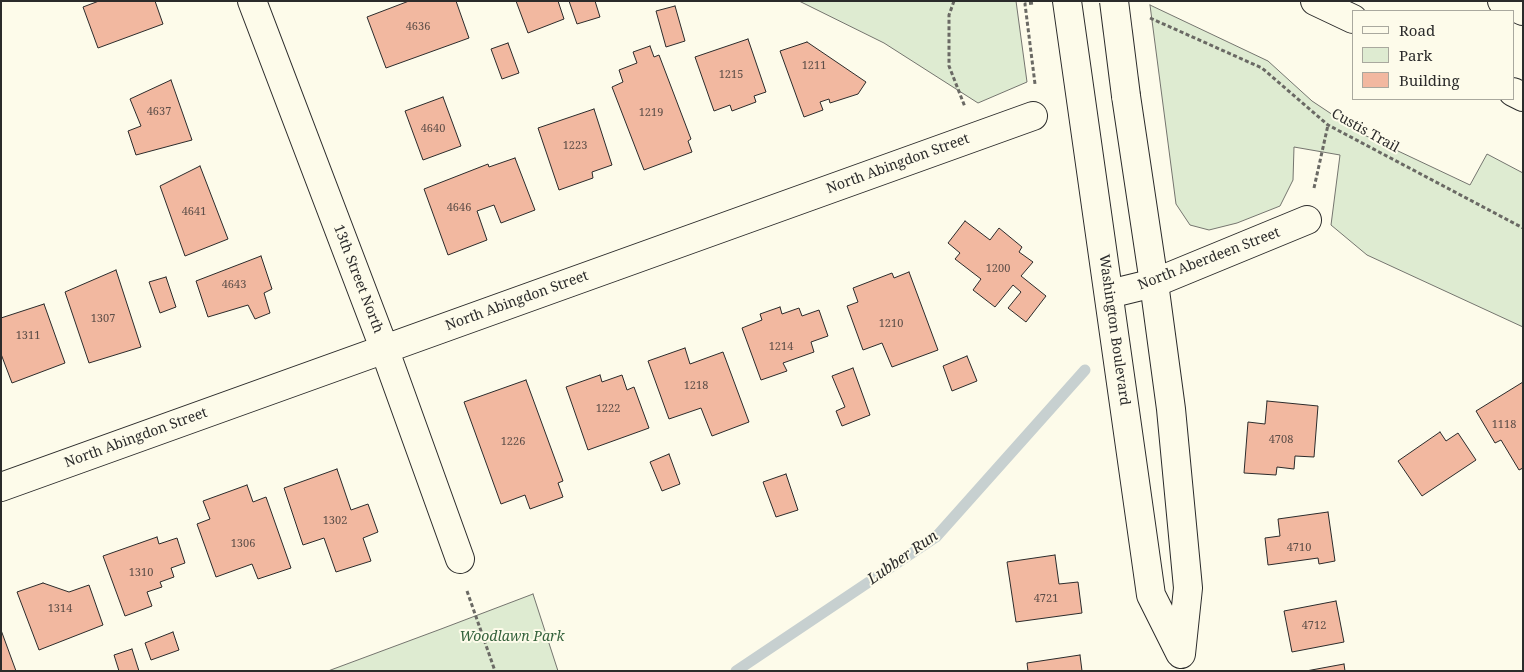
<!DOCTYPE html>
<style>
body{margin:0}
#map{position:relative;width:1524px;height:672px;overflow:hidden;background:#fdfbea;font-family:"Noto Serif",serif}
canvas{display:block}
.frame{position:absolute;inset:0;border:2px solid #2b2b2b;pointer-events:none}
.legend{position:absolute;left:1352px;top:10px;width:162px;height:90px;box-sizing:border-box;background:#fdfbea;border:1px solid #a9a89e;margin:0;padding:6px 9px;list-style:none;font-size:15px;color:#2b2b2b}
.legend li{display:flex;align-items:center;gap:10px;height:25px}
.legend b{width:25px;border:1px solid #a9a89e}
</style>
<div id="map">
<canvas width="1524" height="672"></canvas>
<div class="frame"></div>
<ul class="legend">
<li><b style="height:6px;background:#fdfbea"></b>Road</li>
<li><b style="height:14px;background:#deebd1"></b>Park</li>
<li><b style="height:14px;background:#f2b8a0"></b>Building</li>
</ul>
</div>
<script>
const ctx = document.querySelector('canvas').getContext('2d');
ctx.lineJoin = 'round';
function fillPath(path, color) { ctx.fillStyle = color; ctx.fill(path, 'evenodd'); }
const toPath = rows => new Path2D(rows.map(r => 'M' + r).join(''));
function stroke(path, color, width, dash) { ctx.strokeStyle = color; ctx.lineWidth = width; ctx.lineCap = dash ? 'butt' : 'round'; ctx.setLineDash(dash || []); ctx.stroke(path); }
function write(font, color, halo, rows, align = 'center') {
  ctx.font = font + ' "Noto Serif",serif'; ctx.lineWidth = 4; ctx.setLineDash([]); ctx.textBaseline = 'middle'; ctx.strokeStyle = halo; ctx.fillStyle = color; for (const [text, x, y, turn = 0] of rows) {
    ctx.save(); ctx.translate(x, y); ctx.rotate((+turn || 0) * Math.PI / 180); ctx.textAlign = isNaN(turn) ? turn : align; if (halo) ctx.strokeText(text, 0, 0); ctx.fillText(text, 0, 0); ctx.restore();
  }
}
const green = toPath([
 [799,1,1016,1,1027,82,978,103,884,43,799,1],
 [1150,5,1268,61,1312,101,1360,133,1470,185,1487,154,1523,173,1523,327,1367,255,1331,225,1340,155,1294,147,1293,180,1280,206,1237,223,1209,230,1190,225,1176,204,1150,5],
 [533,594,558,671,328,671,441,629,533,594]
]);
fillPath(green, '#deebd1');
stroke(green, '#74746e', 1);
stroke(toPath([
 [736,671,936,537,1085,370]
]), '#c7d0d0', 11);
const building = toPath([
 [99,1,155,1,163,24,98,48,83,7,99,1],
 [409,1,456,1,469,38,386,68,367,17,409,1],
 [516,1,558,1,564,19,528,33,516,1],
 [569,1,595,1,600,17,577,24,569,1],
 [675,6,685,41,666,47,656,11,675,6],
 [748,39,766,92,754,96,756,102,732,111,730,105,714,111,695,57,748,39],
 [807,42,866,82,858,94,830,103,829,99,820,102,823,110,804,117,780,51,807,42],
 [508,43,519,73,502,79,491,49,508,43],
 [650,46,654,57,659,55,691,139,688,141,692,152,644,170,612,87,623,82,619,70,637,63,633,52,650,46],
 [171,80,192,140,136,155,128,131,141,126,130,99,171,80],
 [443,97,461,146,423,160,405,111,443,97],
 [594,109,612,165,592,172,593,178,559,190,538,128,594,109],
 [515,158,535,210,501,223,494,205,477,211,487,240,448,255,424,189,488,164,489,167,515,158],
 [200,166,228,239,185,256,160,186,200,166],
 [965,221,990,240,999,228,1022,247,1019,252,1033,262,1021,276,1046,296,1026,322,1008,308,1021,292,1013,285,995,307,973,290,981,279,955,259,960,253,948,243,965,221],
 [261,256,272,289,264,293,270,313,255,319,248,305,208,317,196,281,261,256],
 [116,270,141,347,89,363,65,292,116,270],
 [909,272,938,350,892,367,882,343,863,350,847,306,858,302,853,288,892,273,894,278,909,272],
 [166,277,176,307,160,313,149,282,166,277],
 [44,304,65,363,12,383,1,354,1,318,44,304],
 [780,307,782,314,799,308,802,316,819,310,828,336,811,342,814,352,783,363,787,371,761,380,742,328,762,320,760,314,780,307],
 [685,348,690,364,723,352,749,422,712,436,701,408,669,419,648,361,685,348],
 [967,356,977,381,952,391,943,366,967,356],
 [853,368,870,415,842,426,836,411,845,407,832,376,853,368],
 [600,375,602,382,622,375,627,390,634,387,649,428,588,450,566,387,600,375],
 [526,380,563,481,558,483,563,497,530,509,525,495,501,504,464,402,526,380],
 [1523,382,1523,468,1519,470,1501,440,1495,443,1476,411,1523,382],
 [1267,401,1318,406,1314,457,1295,456,1294,469,1277,467,1276,475,1244,473,1248,422,1265,424,1267,401],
 [1440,432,1446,441,1458,433,1476,460,1422,496,1398,461,1440,432],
 [669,454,680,484,662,491,650,462,669,454],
 [337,469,351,510,368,504,378,532,363,538,371,561,336,572,324,538,303,545,284,488,337,469],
 [786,474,798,510,776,517,763,482,786,474],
 [247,485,253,502,266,497,291,568,258,579,252,564,216,577,197,524,210,519,203,501,247,485],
 [1328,512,1335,561,1319,564,1318,558,1268,565,1265,538,1280,536,1278,519,1328,512],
 [157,537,159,544,177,538,185,563,171,568,174,577,160,582,162,587,147,592,152,606,125,616,103,556,157,537],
 [1055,555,1059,584,1078,582,1082,613,1016,622,1007,562,1055,555],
 [43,583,69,592,89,585,103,625,39,650,17,592,43,583],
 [1336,601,1344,642,1292,652,1284,611,1336,601],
 [1,630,16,671,1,671,1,630],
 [173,632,179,650,151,660,145,643,173,632],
 [132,649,139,671,119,671,114,655,132,649],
 [1080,655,1082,671,1028,671,1027,663,1080,655],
 [1344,664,1345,671,1306,671,1344,664]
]);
fillPath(building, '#f2b8a0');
stroke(building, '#2b2b2b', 1);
const street = toPath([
 [252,1,384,348,460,559],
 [1109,294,1154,283,1307,220],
 [1,487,1033,116]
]);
const secondary = toPath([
 [1067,1,1151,595,1180,653],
 [1126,96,1154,283,1171,409,1188,588,1181,654]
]);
const highway = toPath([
 [1315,1,1353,19],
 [1502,1,1523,11],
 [1513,92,1523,97]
]);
stroke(street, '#2b2b2b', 30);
stroke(secondary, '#2b2b2b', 30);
stroke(highway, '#2b2b2b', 30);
stroke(toPath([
 [954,1,949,15,949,66,965,107],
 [1033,3,1025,4,1035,84],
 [1150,18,1262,68,1328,125,1523,228],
 [1314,188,1328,125],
 [467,591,495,671]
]), '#6a6964', 3, [4, 2.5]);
stroke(street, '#fdfbea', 28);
stroke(secondary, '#fdfbea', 28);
stroke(highway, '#fdfbea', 28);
const secondaryBridge = toPath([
 [1114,1,1126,96]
]);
stroke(secondaryBridge, '#2b2b2b', 30, []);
stroke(secondaryBridge, '#fdfbea', 28);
write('11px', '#5d4e48', null, [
 ["4636",418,27],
 ["1211",814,66],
 ["1215",731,75],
 ["4637",159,112],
 ["1219",651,113],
 ["4640",433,129],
 ["1223",575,146],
 ["4646",459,208],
 ["4641",194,212],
 ["1200",998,269],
 ["4643",234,285],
 ["1307",103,319],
 ["1210",891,324],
 ["1311",28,336],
 ["1214",781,347],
 ["1218",696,386],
 ["1222",608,409],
 ["1118",1504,425],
 ["4708",1281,440],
 ["1226",513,442],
 ["1302",335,521],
 ["1306",243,544],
 ["4710",1299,548],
 ["1310",141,573],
 ["4721",1046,599],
 ["1314",60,609],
 ["4712",1314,626]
]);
write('14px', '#2b2b2b', '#fdfbea', [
 ["Custis Trail",1365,131,29],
 ["North Abingdon Street",898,164,-20],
 ["North Aberdeen Street",1209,259,-21],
 ["13th Street North",358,279,69],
 ["North Abingdon Street",517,301,-20],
 ["Washington Boulevard",1114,330,82],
 ["North Abingdon Street",136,438,-20]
]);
write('italic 14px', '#34623c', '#fdfbea', [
 ["Woodlawn Park",512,637]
]);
write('italic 15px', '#2b2b2b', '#fdfbea', [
 ["Lubber Run",903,558,-35]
]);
</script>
